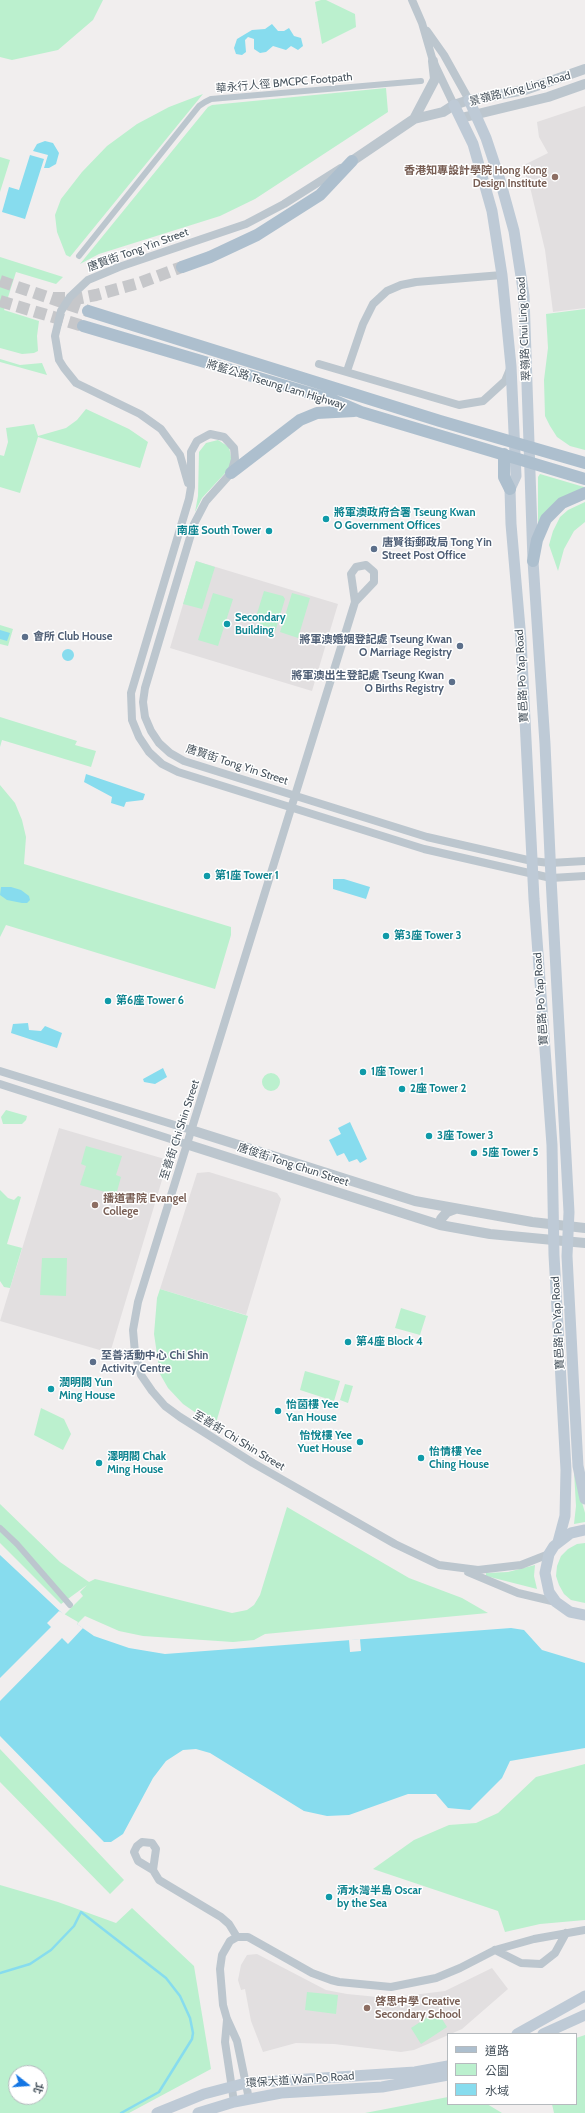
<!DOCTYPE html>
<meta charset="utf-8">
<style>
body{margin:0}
#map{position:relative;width:585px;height:2113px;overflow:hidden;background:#f1eeee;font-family:Cabin,"Noto Sans TC",sans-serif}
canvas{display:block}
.legend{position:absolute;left:447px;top:2033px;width:130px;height:72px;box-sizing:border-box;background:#fff;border:1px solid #b5babe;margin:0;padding:5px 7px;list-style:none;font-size:12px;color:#46525c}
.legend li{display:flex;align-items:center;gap:8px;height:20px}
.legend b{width:20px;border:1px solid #b5babe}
.north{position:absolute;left:8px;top:2065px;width:40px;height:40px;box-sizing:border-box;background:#fff;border:1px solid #b5babe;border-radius:50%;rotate:107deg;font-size:11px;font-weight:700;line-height:16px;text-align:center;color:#46525c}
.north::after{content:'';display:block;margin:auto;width:14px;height:18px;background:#1476e4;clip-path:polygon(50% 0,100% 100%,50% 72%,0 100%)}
</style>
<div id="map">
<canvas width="585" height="2113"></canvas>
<ul class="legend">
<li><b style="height:5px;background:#adbfce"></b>道路</li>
<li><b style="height:11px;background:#bbf0ce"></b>公園</li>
<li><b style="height:11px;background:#87dcee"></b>水域</li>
</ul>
<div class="north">北</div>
</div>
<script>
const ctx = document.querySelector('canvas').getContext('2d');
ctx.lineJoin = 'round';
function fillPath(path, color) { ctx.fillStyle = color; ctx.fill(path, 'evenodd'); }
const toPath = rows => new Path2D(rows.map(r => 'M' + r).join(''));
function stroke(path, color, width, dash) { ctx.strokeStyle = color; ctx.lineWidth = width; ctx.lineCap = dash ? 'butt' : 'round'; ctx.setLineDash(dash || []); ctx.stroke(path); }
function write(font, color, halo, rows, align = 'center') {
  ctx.font = font + ' Cabin,"Noto Sans TC",sans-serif'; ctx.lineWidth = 3; ctx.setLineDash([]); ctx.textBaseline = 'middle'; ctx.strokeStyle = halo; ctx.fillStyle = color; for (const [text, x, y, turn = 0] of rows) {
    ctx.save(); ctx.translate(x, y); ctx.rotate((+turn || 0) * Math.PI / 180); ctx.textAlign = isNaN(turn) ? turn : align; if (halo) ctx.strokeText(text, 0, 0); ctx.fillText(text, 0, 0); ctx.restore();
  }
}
fillPath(toPath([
 [585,106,585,308,553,312,545,250,530,187,522,166,548,153,539,137,537,122],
 [196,561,338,604,312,691,170,648],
 [59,1128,168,1160,110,1353,0,1321],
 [209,1172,277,1193,281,1199,246,1315,160,1289,197,1173],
 [257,1954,326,1990,347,1994,388,1998,445,1991,492,1968,508,1989,462,2029,414,2050,401,2052,334,2044,296,2043,263,2052,251,2021,245,1989,241,1990,238,1980,241,1965,247,1955]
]), '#e2dfe0');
fillPath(toPath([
 [0,0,103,0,93,20,58,50,12,60,0,57],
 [321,0,326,0,355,14,356,27,322,44,315,2],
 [386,88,388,112,255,199,220,216,99,254,80,264,208,107,212,105],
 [203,94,70,257,66,255,57,232,55,215,61,199,82,172,107,146,137,124,169,107],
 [0,157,10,160,0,192],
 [0,257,63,277,56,284,16,272,4,310,39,321,37,336,38,351,34,353,22,354,0,348],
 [585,309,585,450,570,446,557,437,550,426,545,416,544,380,548,348,546,314],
 [0,359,20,365,42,363,47,375,0,362],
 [86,409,129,429,148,442,140,468,38,437,20,493,0,487,0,455,4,456,8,442,6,428,34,424,38,436,66,428,77,420],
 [218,440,229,447,232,462,227,471,202,498,195,512,198,496,199,452,206,443],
 [540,474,584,487,584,488,538,524,538,477],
 [585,502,585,522,574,531,564,549,558,571,549,545,553,531,560,517,568,510],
 [196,561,215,567,202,609,183,604],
 [264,591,283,596,285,599,275,632,269,631,255,620],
 [213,593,233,599,218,646,198,640],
 [292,593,310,598,298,638,280,632],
 [0,625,13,629,8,646,0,644],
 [0,717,77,741,75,745,96,751,91,767,2,740,0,747],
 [0,785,15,803,22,820,26,837,24,864,231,927,231,935,215,989,6,925,0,937],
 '262 1082a9 9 0 1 1 18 0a9 9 0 1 1-18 0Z',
 [6,1110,27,1116,26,1120,22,1124,3,1124,1,1117],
 [86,1146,122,1156,116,1175,121,1177,116,1195,80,1185,86,1166,81,1164],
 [0,1190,8,1198,14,1200,18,1196,21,1197,7,1244,22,1248,10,1288,4,1287,0,1281],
 [42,1258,67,1258,66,1296,40,1295],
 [160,1289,248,1316,215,1426,183,1404,168,1388,160,1374,154,1334,157,1298],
 [401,1308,426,1316,420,1335,395,1328],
 [305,1371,340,1381,334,1401,300,1390],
 [345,1384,353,1386,348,1403,340,1400],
 [41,1408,64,1419,71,1434,63,1450,34,1435],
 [573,1454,580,1495,585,1513,585,1522,574,1524,576,1506],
 [0,1504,60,1562,89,1582,95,1579,232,1613,247,1610,254,1605,260,1595,287,1507,409,1578,462,1598,488,1613,265,1634,254,1640,233,1642,143,1636,119,1631,85,1616,60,1641,64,1615,83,1596,80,1592,87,1585,61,1604,0,1543],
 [585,1543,585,1603,571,1600,564,1594,559,1585,556,1576,557,1566,561,1556,568,1549,577,1544],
 [535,1565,534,1576,537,1589,486,1576,486,1573,508,1572],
 [0,1749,124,1880,110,1894,0,1782],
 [585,1764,585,1920,540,1924,505,1932,498,1911,373,1869,414,1840,449,1825,476,1823,498,1813,536,1777],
 [0,1885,58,1902,116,1923,132,1908,194,1966,211,2069,129,2113,0,2113],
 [16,2073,40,2073,40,2097,16,2097],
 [307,1992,338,1995,336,2014,305,2010],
 [437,2011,447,2027,421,2044,411,2028],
 [585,2035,585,2113,554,2113,552,2104,576,2104,576,2038],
 [448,2097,448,2104,487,2104,502,2113,365,2113]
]), '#bbf0ce');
fillPath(toPath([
 [272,24,278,31,284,31,289,28,294,36,301,38,303,46,298,50,291,46,286,50,273,46,266,52,260,53,254,49,254,39,248,37,245,40,246,52,242,55,236,54,234,48,237,39,252,30,265,29],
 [45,141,53,143,59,153,56,164,49,168,44,168,48,155,33,151,37,144],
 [30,155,44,159,25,219,2,212,9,187,19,190],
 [0,630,10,633,7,641,0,639],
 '62 655a6 6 0 1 1 12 0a6 6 0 1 1-12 0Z',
 [86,774,145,794,143,800,126,802,124,807,111,803,112,797,84,782],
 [333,879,344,879,370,887,366,899,333,889],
 [1,887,11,887,21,890,29,896,30,900,27,903,22,903,7,900,0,895],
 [28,1023,29,1030,41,1031,45,1026,62,1033,57,1048,11,1033,13,1024],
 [163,1068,167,1077,155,1084,144,1082,143,1079],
 [350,1122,367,1159,360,1163,357,1159,349,1162,344,1153,337,1156,329,1140,341,1134,338,1128],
 [0,1555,64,1615,94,1636,129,1648,165,1654,511,1628,524,1630,542,1650,585,1663,585,1748,510,1761,502,1778,470,1810,448,1808,436,1794,408,1794,349,1815,327,1816,304,1811,210,1753,196,1749,183,1750,166,1761,153,1778,123,1834,111,1842,104,1842,0,1736]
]), '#87dcee');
fillPath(toPath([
 [59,1611,78,1622,77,1624,83,1628,68,1644,62,1638,0,1701,0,1678,51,1627,47,1623],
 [360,1639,361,1651,350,1652,349,1640]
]), '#f1eeee');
stroke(toPath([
 [0,1973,30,1964,51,1950,74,1926,81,1912,166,1978,180,1996,190,2018,193,2033,192,2039,159,2092,121,2113]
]), '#87dcee', 2.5);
stroke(toPath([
 [0,281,88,311],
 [53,298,81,298,96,295,139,283,182,267],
 [0,301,83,326]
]), '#c6c7ca', 12, [12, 6]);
stroke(toPath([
 [79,256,199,106,205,102,211,99,421,81],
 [0,1528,17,1544,70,1605]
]), '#bcc6ce', 6);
stroke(toPath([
 [412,0,422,23,433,61,454,105],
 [427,31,444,55,469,100],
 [319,364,459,405,483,401,505,381,510,369],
 [347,371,363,324,373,304,387,291,401,285,416,282,502,275],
 [188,483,180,455,161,429,140,414,76,383,64,368,59,360,55,336,61,311,70,297,88,280,119,267,246,224,284,204,341,168],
 [355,602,374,582,374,572,366,565,356,567,351,574,355,602,138,1302,133,1330,135,1353,141,1375,152,1391,165,1406,180,1417,253,1463,395,1544,439,1565,478,1570,521,1565,549,1554],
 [585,861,550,863,532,861,427,837,184,761,170,753,159,743,151,731,145,717,143,702,145,688,194,524,206,501,231,473,235,459,234,448,224,437,210,434,197,441,191,452,191,487,189,499,131,693,132,720,139,737,149,752,162,764,178,772,424,849,551,878,585,876],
 [0,1071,191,1130],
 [0,1084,186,1144],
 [468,1572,518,1593,556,1602],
 [153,1870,156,1849,152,1843,142,1842,137,1846,134,1852,138,1861,153,1870,159,1880,221,1917,229,1924,237,1937],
 [237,1937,248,1937,312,1973,331,1980,339,1982,391,1987,436,1978,460,1968,495,1950,534,1939,585,1930],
 [237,1937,230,1941,222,1955,220,1969,223,2005,227,2019,237,2041,249,2099],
 [495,1950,521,1963,541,1964,555,1953,566,1933],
 [227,2020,225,2042,234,2102]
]), '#bcc6ce', 8);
stroke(toPath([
 [461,118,548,97,585,84],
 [414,119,435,79,433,61],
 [352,161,414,119,443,112,454,105,469,100,525,90,585,69],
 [191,1130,415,1201,532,1222,585,1228],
 [186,1144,440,1225,490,1234,585,1243],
 [440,1225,441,1219,447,1212,455,1209]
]), '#bcc6ce', 10);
stroke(toPath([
 [469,100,486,138,500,180,514,231,524,296,533,561,545,744,551,878,569,1212,567,1256,573,1373,578,1466,585,1499],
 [454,105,473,144,492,211,502,275,511,366,516,476,510,489,511,524,521,640,534,899,552,1145,554,1255,566,1470,565,1516,558,1542],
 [585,1530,571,1533,554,1546,549,1554,545,1573,549,1592,556,1602,570,1612,585,1615],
 [517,2034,585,1996],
 [543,2034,585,2015],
 [157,2113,204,2094,246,2083,415,2072,448,2066],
 [198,2113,234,2102,281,2093,382,2087,448,2075]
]), '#becad6', 11);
stroke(toPath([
 [182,267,210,257,257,235,320,195,352,161],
 [88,311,440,421,585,463],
 [83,326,333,400,361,412,585,479],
 [504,454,504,477,510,489],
 [231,473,300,420,317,413,354,411],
 [533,561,537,540,546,519,562,503,585,493]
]), '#adbfce', 12);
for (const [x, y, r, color] of [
 [555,177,4,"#8d6e63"],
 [326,519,4,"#0f9aa8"],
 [269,531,4,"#0f9aa8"],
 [374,549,4,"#5c6f8a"],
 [227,624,4,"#0f9aa8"],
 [25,637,4,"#5c6f8a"],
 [460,646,4,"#5c6f8a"],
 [452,682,4,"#5c6f8a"],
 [207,876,4,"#0f9aa8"],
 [386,936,4,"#0f9aa8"],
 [108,1001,4,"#0f9aa8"],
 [363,1072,4,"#0f9aa8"],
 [402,1089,4,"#0f9aa8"],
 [429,1136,4,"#0f9aa8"],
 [474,1153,4,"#0f9aa8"],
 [95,1205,4,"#8d6e63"],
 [348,1342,4,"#0f9aa8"],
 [93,1362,4,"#5c6f8a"],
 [51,1389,4,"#0f9aa8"],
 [278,1411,4,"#0f9aa8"],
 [360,1442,4,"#0f9aa8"],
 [421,1458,4,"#0f9aa8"],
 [99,1463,4,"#0f9aa8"],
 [329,1897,4,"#0f9aa8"],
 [367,2008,4,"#8d6e63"]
]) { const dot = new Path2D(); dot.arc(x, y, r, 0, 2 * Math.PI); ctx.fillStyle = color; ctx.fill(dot); stroke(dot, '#fff', 1.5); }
write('11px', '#46525c', '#fff', [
 ["華永行人徑 BMCPC Footpath",284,83,-5],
 ["景嶺路 King Ling Road",520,89,-15],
 ["唐賢街 Tong Yin Street",138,250,-20],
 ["翠嶺路 Chui Ling Road",524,329,-93],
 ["將藍公路 Tseung Lam Highway",276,385,17],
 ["寶邑路 Po Yap Road",522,676,-93],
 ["唐賢街 Tong Yin Street",237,765,18],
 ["寶邑路 Po Yap Road",541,999,-94],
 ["至善街 Chi Shin Street",180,1130,-72],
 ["唐俊街 Tong Chun Street",293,1165,18],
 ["寶邑路 Po Yap Road",558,1323,-93],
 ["至善街 Chi Shin Street",239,1441,31],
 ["環保大道 Wan Po Road",300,2080,-4]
]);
write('bold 11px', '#785e54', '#fff', [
 ["香港知專設計學院 Hong Kong",547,171,"right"],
 ["Design Institute",547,184,"right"],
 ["播道書院 Evangel",103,1199],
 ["College",103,1212],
 ["啓思中學 Creative",375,2002],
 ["Secondary School",375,2015]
], 'left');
write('bold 11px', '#0d838f', '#fff', [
 ["將軍澳政府合署 Tseung Kwan",334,513],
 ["O Government Offices",334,526],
 ["南座 South Tower",261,531,"right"],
 ["Secondary",235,618],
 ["Building",235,631],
 ["第1座 Tower 1",215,876],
 ["第3座 Tower 3",394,936],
 ["第6座 Tower 6",116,1001],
 ["1座 Tower 1",371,1072],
 ["2座 Tower 2",410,1089],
 ["3座 Tower 3",437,1136],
 ["5座 Tower 5",482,1153],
 ["第4座 Block 4",356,1342],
 ["潤明閣 Yun",59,1383],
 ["Ming House",59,1396],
 ["怡茵樓 Yee",286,1405],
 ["Yan House",286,1418],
 ["怡悅樓 Yee",352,1436,"right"],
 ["Yuet House",352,1449,"right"],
 ["怡情樓 Yee",429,1452],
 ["Ching House",429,1465],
 ["澤明閣 Chak",107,1457],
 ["Ming House",107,1470],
 ["清水灣半島 Oscar",337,1891],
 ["by the Sea",337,1904]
], 'left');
write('bold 11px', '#4e5e75', '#fff', [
 ["唐賢街郵政局 Tong Yin",382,543],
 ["Street Post Office",382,556],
 ["會所 Club House",33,637],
 ["將軍澳婚姻登記處 Tseung Kwan",452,640,"right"],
 ["O Marriage Registry",452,653,"right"],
 ["將軍澳出生登記處 Tseung Kwan",444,676,"right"],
 ["O Births Registry",444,689,"right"],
 ["至善活動中心 Chi Shin",101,1356],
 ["Activity Centre",101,1369]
], 'left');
</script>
